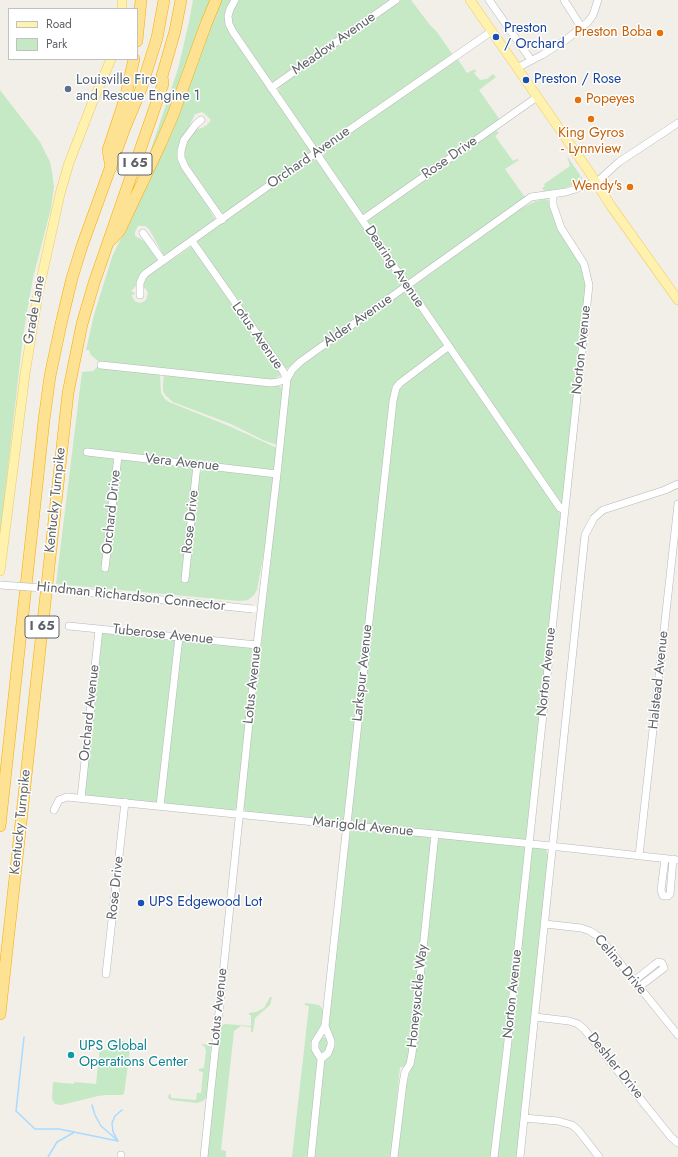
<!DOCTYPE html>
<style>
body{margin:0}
#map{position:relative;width:678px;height:1157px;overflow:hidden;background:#f1efe8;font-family:Jost,sans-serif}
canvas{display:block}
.legend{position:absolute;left:8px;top:8px;width:130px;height:52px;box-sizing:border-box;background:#fff;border:1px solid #bfc1c3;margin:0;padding:5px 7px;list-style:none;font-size:12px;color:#5f6368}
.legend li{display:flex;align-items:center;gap:8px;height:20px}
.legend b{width:20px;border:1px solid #bfc1c3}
</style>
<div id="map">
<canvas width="678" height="1157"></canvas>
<ul class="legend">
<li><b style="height:5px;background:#fff2af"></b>Road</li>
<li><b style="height:11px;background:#c5e8c5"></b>Park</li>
</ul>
</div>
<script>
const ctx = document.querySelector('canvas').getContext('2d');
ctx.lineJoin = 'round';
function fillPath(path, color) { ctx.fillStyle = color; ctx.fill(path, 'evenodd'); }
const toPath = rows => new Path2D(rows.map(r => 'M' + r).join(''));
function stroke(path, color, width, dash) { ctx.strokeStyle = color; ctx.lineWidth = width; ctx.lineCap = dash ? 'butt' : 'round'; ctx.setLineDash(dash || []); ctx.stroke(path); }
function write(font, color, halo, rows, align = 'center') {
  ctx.font = font + ' Jost,sans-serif'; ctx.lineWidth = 3; ctx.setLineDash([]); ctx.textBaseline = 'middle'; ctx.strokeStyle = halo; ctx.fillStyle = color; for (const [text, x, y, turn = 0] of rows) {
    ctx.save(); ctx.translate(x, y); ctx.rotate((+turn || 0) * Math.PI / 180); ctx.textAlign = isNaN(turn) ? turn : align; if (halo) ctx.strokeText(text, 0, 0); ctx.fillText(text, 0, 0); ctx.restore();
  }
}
fillPath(toPath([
 [193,0,214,0,171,112,147,161,178,69,189,22],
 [221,0,232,0,225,16,312,153,224,214,222,214,189,171,183,157,185,144,193,130,202,128,207,125,211,120,205,114,202,112,195,114,183,139,178,157,182,168,205,201,215,219,214,222,164,256,149,229,145,226,138,226,135,232,135,236,146,242,158,260,138,279,136,286,131,291,135,293,134,295,132,294,132,296,133,299,136,302,141,303,146,300,148,293,146,289,142,287,145,278,192,246,281,375,272,380,162,370,99,362,91,355,89,350,86,350,94,315,112,257,140,198],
 [237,0,392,0,273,83,271,82,231,25,232,10],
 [399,0,411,0,430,25,437,32,453,55,317,149,278,94,279,86],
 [457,58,467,73,475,69,476,71,474,73,480,80,487,79,493,74,496,77,479,90,500,120,366,214,361,214,323,157,324,151],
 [0,90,40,142,50,162,52,172,54,187,51,208,33,278,23,336,0,537],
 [496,130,499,133,495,136,513,161,517,159,519,160,505,169,524,196,528,195,408,281,367,223,367,221],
 [567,156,580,175,579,182,581,176,582,178,581,181,565,188,544,191,542,188,545,186,544,184,570,166],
 [313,158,315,158,402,284,401,287,285,370,195,241],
 [546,199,551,202,581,264,586,286,563,503,560,504,412,287,520,209,536,201],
 [405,291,408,292,443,341,444,346,429,359,397,381,392,387,344,820,341,822,249,813,245,811,243,806,290,381,293,373,301,364],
 [448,351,557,507,561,517,528,841,352,824,349,821,396,393,399,387],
 [98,366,158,373,160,376,161,393,165,399,169,402,229,426,277,448,275,467,271,471,86,450,85,454,109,457,115,460,103,565,105,568,108,567,118,469,121,460,129,459,176,464,191,466,193,469,194,471,183,580,187,580,199,473,206,468,272,476,274,480,269,524,257,590,254,595,248,600,239,601,56,584,82,372,93,371],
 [164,374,280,386,283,389,277,445,263,440,231,424,173,402,166,396,163,391,163,385],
 [102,632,176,640,157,804,84,796,100,635],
 [181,639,254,647,237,808,233,811,165,804,163,803],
 [349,828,428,836,431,841,408,1061,404,1067,400,1067,391,1157,313,1157,324,1058,330,1054,328,1021],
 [444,837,525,846,526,849,491,1157,396,1157,404,1092,412,1064,438,840],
 [533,847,542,848,546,850,548,856,517,1157,496,1157,531,849],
 [270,997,272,997,270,1005,255,1018,253,1032,251,1032,251,1027,241,1026,234,1031,221,1150,226,1151,226,1157,227,1157,206,1157,220,1026,225,1024,251,1026,251,1015,249,1015,249,1013,256,1012,264,1008],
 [306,1003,319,1005,322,1008,323,1012,321,1025,311,1043,312,1049,318,1059,309,1157,292,1157,309,1006,305,1005,305,1003],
 [322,1037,327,1038,329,1047,324,1053,319,1052,317,1040],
 [109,1040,131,1042,124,1094,122,1095,106,1095,98,1096,61,1105,55,1104,52,1099,53,1082,74,1084,74,1082,96,1084,100,1047,103,1046,103,1050,107,1050],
 [201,1044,209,1045,211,1047,207,1095,206,1098,203,1101,197,1103,171,1100,168,1098,169,1094,171,1095,171,1098,196,1100,197,1093,201,1093,203,1072,199,1071,199,1069,204,1068,206,1051,205,1047]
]), '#c5e8c5');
stroke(toPath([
 [24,1037,16,1111,35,1129,59,1129,118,1141,113,1132,112,1123,115,1116,122,1110],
 [92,1105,95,1115,101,1126,117,1140],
 [48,1157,57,1142,73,1133]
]), '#aadaff', 1.5);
const minor = toPath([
 [235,0,230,9,228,16,229,24,233,32,560,508,565,510],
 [489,0,531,60],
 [564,0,582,28],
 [517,68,542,55,567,39,588,22,593,15,598,0],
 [271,88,396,0],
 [201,120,196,124,184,140,181,151,181,158,185,167,222,220],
 [362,220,537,97],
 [143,233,163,261],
 [192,241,283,371,287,379,277,474,257,645,204,1157],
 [140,295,140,283,143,276,146,273,281,177,492,31],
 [101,365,271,383,278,382,287,379,292,370,300,362,531,197,566,192,597,182,619,162,678,123],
 [87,452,277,474],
 [105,568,118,456],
 [185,579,197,465],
 [69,626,257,645],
 [81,798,99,629],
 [160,806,179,637],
 [54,810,59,800,67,797,523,843,678,860],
 [639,856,678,504],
 [665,859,661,890,663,896,668,896,670,894,673,859],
 [545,924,581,928,590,931,599,937,678,1035],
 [106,974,125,802],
 [634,981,654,965,658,962,662,963,664,968,639,987],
 [535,1017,569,1021,578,1024,584,1029,671,1137,678,1143],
 [321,1059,328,1053,331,1045,331,1041,325,1026,393,401,396,388,400,383,449,346],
 [524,1118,558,1121,572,1125,578,1130,599,1157],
 [121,1157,121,1155],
 [311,1157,321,1059,315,1049,315,1042,325,1026],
 [394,1157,403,1083,405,1072,410,1064,412,1054,435,834],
 [494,1157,507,1050,589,285,584,264,561,228,553,205,553,194],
 [520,1157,585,535,594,518,603,510,665,490,678,484]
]);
const major = toPath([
 [470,0,588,170,611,206,678,300],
 [122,9,122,0],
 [0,571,25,374,38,294,60,194,69,163,93,101,111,59]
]);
const highway = toPath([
 [137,41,141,0],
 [111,168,108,150,125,99,134,59],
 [111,240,120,230,161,143,173,115,206,24,216,0],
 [0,826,44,420,50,376,61,324,72,278,82,246,124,130,141,89,157,38,164,0],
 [0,1014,68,393,82,324,94,283,163,84,162,76,175,31,181,0]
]);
stroke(minor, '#b5b8bc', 8);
stroke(major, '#f2c960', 10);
stroke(highway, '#f9ab00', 12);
stroke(minor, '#fff', 7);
stroke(major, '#fff2af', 9);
stroke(highway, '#fde293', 11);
const minorBridge = toPath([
 [0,585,43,588,253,609]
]);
stroke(minorBridge, '#b5b8bc', 8, []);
stroke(minorBridge, '#fff', 7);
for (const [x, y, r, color] of [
 [660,33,4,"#e8710a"],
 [496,37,4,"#1a4fb4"],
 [526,80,4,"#1a4fb4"],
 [68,89,4,"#5c6f8a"],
 [578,100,4,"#e8710a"],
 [591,119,4,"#e8710a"],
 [630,187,4,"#e8710a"],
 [141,903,4,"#1a4fb4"],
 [71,1055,4,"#0f9aa8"]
]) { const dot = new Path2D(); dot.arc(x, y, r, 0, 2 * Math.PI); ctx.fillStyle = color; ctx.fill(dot); stroke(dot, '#fff', 1.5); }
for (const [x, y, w] of [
 [135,164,34],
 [42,627,34]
]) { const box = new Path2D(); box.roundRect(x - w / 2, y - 11, w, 22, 3); ctx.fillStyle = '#fff'; ctx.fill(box); stroke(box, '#5f6368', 1); }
write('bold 13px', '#5f6368', null, [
 ["I 65",135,164],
 ["I 65",42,627]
]);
write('14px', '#164399', '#fff', [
 ["Preston",504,29],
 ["/ Orchard",504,45],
 ["Preston / Rose",534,80],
 ["UPS Edgewood Lot",149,903]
], 'left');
write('14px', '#c56008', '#fff', [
 ["Preston Boba",652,33],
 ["Popeyes",586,100,"left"],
 ["King Gyros",591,134,"center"],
 ["- Lynnview",591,150,"center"],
 ["Wendy's",622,187]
], 'right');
write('14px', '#5f6368', '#fff', [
 ["Meadow Avenue",334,44,-35],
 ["Orchard Avenue",309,158,-35],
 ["Rose Drive",450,158,-35],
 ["Dearing Avenue",394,267,56],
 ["Grade Lane",35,310,-80],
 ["Alder Avenue",358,321,-35],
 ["Lotus Avenue",257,336,55],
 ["Norton Avenue",582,350,-84],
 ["Vera Avenue",182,463,6],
 ["Kentucky Turnpike",56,500,-84],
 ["Orchard Drive",112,512,-84],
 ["Rose Drive",191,522,-84],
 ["Hindman Richardson Connector",131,597,6],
 ["Tuberose Avenue",163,635,6],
 ["Norton Avenue",547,672,-84],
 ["Larkspur Avenue",363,673,-84],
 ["Halstead Avenue",659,680,-84],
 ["Lotus Avenue",253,685,-84],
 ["Orchard Avenue",90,713,-84],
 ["Kentucky Turnpike",21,822,-84],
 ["Marigold Avenue",363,827,6],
 ["Rose Drive",116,888,-84],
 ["Celina Drive",620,965,50],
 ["Norton Avenue",513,994,-84],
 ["Honeysuckle Way",418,996,-84],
 ["Lotus Avenue",219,1007,-84],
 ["Deshler Drive",615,1066,51]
]);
write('14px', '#4e5e75', '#fff', [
 ["Louisville Fire",76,81],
 ["and Rescue Engine 1",76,97]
], 'left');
write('14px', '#0d838f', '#fff', [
 ["UPS Global",79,1047],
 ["Operations Center",79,1063]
], 'left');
</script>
